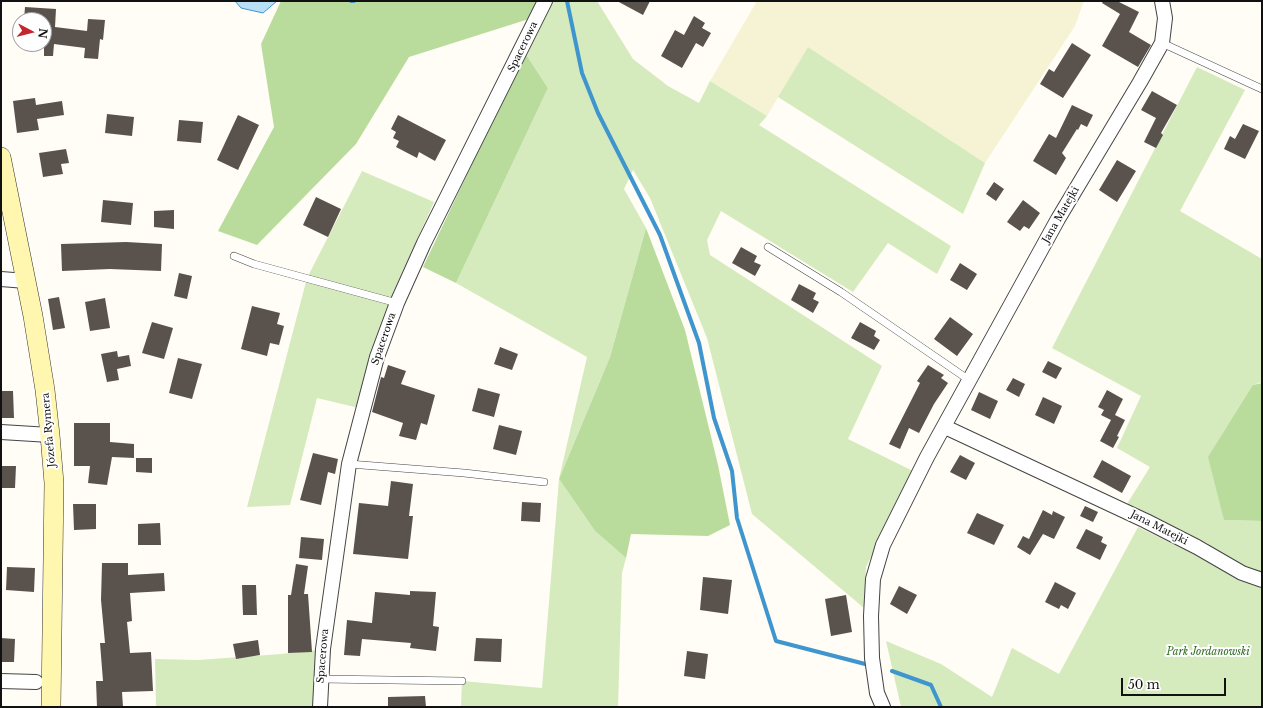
<!DOCTYPE html>
<meta charset="utf-8">
<style>
body{margin:0}
#map{position:relative;width:1263px;height:708px;overflow:hidden;background:#fffdf5;font-family:"Libre Baskerville",serif}
canvas{display:block}
.frame{position:absolute;inset:0;border:2px solid #111;pointer-events:none}
.north{position:absolute;left:12px;top:12px;width:40px;height:40px;box-sizing:border-box;background:#fff;border:1px solid #a0a0a0;border-radius:50%;rotate:97deg;font-size:11px;font-weight:700;line-height:16px;text-align:center;color:#111}
.north::after{content:'';display:block;margin:auto;width:14px;height:18px;background:#c4262e;clip-path:polygon(50% 0,100% 100%,50% 72%,0 100%)}
.scale{position:absolute;left:1121px;top:678px;width:105px;height:18px;box-sizing:border-box;border:2px solid #111;border-top:0;padding-left:5px;font-size:12px;line-height:14px;white-space:nowrap;color:#111;-webkit-text-stroke:3px #fff;paint-order:stroke}
</style>
<div id="map">
<canvas width="1263" height="708"></canvas>
<div class="frame"></div>
<div class="north">N</div>
<div class="scale">50 m</div>
</div>
<script>
const ctx = document.querySelector('canvas').getContext('2d');
ctx.lineJoin = 'round';
function fillPath(path, color) { ctx.fillStyle = color; ctx.fill(path, 'evenodd'); }
const toPath = rows => new Path2D(rows.map(r => 'M' + r).join(''));
function stroke(path, color, width, dash) { ctx.strokeStyle = color; ctx.lineWidth = width; ctx.lineCap = dash ? 'butt' : 'round'; ctx.setLineDash(dash || []); ctx.stroke(path); }
function write(font, color, halo, rows, align = 'center') {
  ctx.font = font + ' "Libre Baskerville",serif'; ctx.lineWidth = 4; ctx.setLineDash([]); ctx.textBaseline = 'middle'; ctx.strokeStyle = halo; ctx.fillStyle = color; for (const [text, x, y, turn = 0] of rows) {
    ctx.save(); ctx.translate(x, y); ctx.rotate((+turn || 0) * Math.PI / 180); ctx.textAlign = isNaN(turn) ? turn : align; if (halo) ctx.strokeText(text, 0, 0); ctx.fillText(text, 0, 0); ctx.restore();
  }
}
fillPath(toPath([
 [757,1,1084,1,1075,26,985,163,808,47,767,116,710,81]
]), '#f6f3d4');
fillPath(toPath([
 [550,1,597,1,633,59,668,86,699,103,710,81,767,116,759,125,951,246,937,274,888,243,853,292,721,211,707,240,710,255,882,366,848,439,913,471,866,567,864,608,752,514,707,338,650,198,633,170,624,189,646,228,610,357,559,479,595,531,626,558,622,573,618,707,461,707,462,681,542,688,559,479,587,357,456,283,548,88,525,53],
 [808,47,985,163,963,214,778,97],
 [1197,67,1245,90,1180,211,1262,259,1262,382,1253,385,1224,520,1262,521,1262,707,901,707,886,641,941,664,992,697,1012,648,1059,674,1138,527,1200,557,1209,544,1127,504,1150,467,1117,448,1141,396,1052,348],
 [362,171,434,202,393,292,359,408,317,398,290,505,247,507,307,278],
 [317,650,314,707,156,707,155,659,198,660,281,654]
]), '#d5ebbd');
fillPath(toPath([
 [281,1,540,1,532,18,409,57,356,144,257,245,218,231,274,127,261,44],
 [525,53,548,88,456,283,423,267],
 [646,228,685,330,718,465,730,525,708,536,631,534,626,558,595,531,559,479,610,357],
 [1262,383,1262,521,1224,520,1208,457,1253,385]
]), '#b9dc9c');
const water = toPath([
 [235,1,277,1,263,13,241,8,235,1]
]);
fillPath(water, '#b9e0f7');
stroke(water, '#3f96cf', 1);
stroke(toPath([
 [351,1,354,1],
 [567,1,582,73,598,113,660,235,699,343,714,418,732,471,737,518,776,641,869,665],
 [892,671,931,685,941,707]
]), '#3f96cf', 4);
fillPath(toPath([
 [617,1,650,1,643,15],
 [1103,1,1117,1,1139,12,1129,32,1151,45,1138,67,1102,46,1120,14,1102,3],
 [25,7,56,9,55,27,87,31,88,19,105,20,103,40,100,39,98,59,84,58,85,48,54,44,53,56,44,56,44,20,24,20],
 [694,16,705,23,702,28,711,33,703,47,696,43,682,68,661,56,675,30,684,35],
 [1072,43,1091,55,1063,98,1040,84,1049,69,1054,72],
 [1152,91,1177,105,1161,133,1163,135,1156,148,1144,142,1156,118,1141,110],
 [35,98,36,105,62,101,64,115,37,119,39,130,17,133,13,101],
 [1072,105,1093,115,1087,127,1081,124,1078,130,1077,129,1062,153,1066,158,1056,175,1033,161,1049,134,1056,138],
 [107,114,134,117,132,136,105,133],
 [238,115,259,125,238,170,217,160],
 [398,115,446,140,435,161,419,152,417,158,396,147,399,141,393,138,396,132,391,129],
 [179,120,203,122,201,143,177,141],
 [1243,124,1259,131,1245,159,1224,149,1230,136,1235,139],
 [66,149,69,163,61,164,63,174,43,177,39,153],
 [1117,160,1136,171,1117,202,1099,190],
 [994,182,1004,189,996,201,986,194],
 [316,197,341,209,328,237,303,225],
 [103,200,133,203,131,225,101,222],
 [1023,200,1040,213,1029,229,1024,226,1020,231,1007,222],
 [174,210,174,229,154,227,154,211],
 [126,242,162,244,161,271,110,269,62,271,61,244],
 [741,247,757,256,754,262,761,265,755,276,732,263],
 [960,263,977,274,967,290,950,280],
 [179,273,192,276,187,299,174,296],
 [799,284,816,293,813,299,819,302,813,313,791,300],
 [59,297,65,328,53,330,48,299],
 [105,298,110,328,90,331,85,302],
 [252,306,280,313,277,324,284,326,279,345,270,343,267,356,241,349],
 [950,317,973,334,957,356,934,339],
 [152,322,173,328,164,359,142,353],
 [860,322,876,331,874,336,880,340,874,350,851,338],
 [500,347,518,354,512,370,494,364],
 [117,351,118,357,129,355,131,366,117,369,119,380,107,382,101,354],
 [178,358,202,364,192,399,169,393],
 [1048,361,1062,368,1056,379,1042,372],
 [388,365,406,371,401,384,435,395,427,425,421,423,416,440,399,436,403,423,372,412,381,377,384,378],
 [928,365,944,375,941,378,948,383,934,404,919,433,909,428,900,449,889,444,920,383,917,381],
 [1013,378,1025,384,1019,397,1006,390],
 [478,388,500,394,494,417,472,411],
 [1107,390,1123,399,1115,415,1125,420,1117,436,1119,437,1113,448,1100,441,1111,420,1101,415,1104,410,1098,407],
 [1,391,13,391,14,418,1,418],
 [979,392,998,401,990,419,971,410],
 [1043,397,1062,406,1054,424,1035,415],
 [74,423,110,423,110,442,134,444,134,458,112,457,107,485,88,483,90,466,74,466],
 [499,425,522,431,516,455,493,449],
 [313,453,338,459,335,474,328,472,321,505,300,500],
 [960,455,975,463,966,480,950,472],
 [136,458,152,458,152,473,136,472],
 [1102,460,1131,476,1122,493,1093,477],
 [1,466,16,466,15,488,1,488],
 [391,481,413,484,409,516,413,516,408,559,353,554,359,503,388,506],
 [522,502,541,503,540,522,521,521],
 [73,504,96,504,96,529,74,530],
 [1085,506,1098,512,1093,522,1080,516],
 [1043,510,1052,515,1053,511,1065,517,1054,539,1043,534,1030,555,1017,547,1023,536,1029,539],
 [977,513,1004,525,994,545,967,533],
 [160,523,161,545,138,545,138,524],
 [1086,529,1103,537,1101,542,1107,545,1100,560,1076,548],
 [301,537,324,539,322,560,299,558],
 [102,563,128,563,128,575,164,573,165,591,130,593,132,621,127,622,130,653,151,652,153,691,122,692,123,707,97,707,96,681,103,681,100,643,105,643,101,600],
 [296,564,308,566,304,594,308,594,312,652,288,653,288,595,291,595],
 [7,567,35,568,34,592,6,590],
 [703,577,732,580,728,614,700,610],
 [1055,582,1076,593,1068,609,1061,605,1059,609,1045,602],
 [242,585,256,585,257,615,243,615],
 [899,586,917,595,907,614,890,604],
 [410,591,436,592,433,626,439,627,436,651,410,648,411,643,362,639,360,656,344,655,347,620,372,623,375,592,410,595],
 [846,595,852,632,831,636,825,599],
 [1,638,15,639,14,662,1,662],
 [476,638,502,639,501,662,474,661],
 [258,640,260,655,236,659,233,644],
 [687,651,708,654,705,679,684,676],
 [425,696,426,707,388,707,388,697]
]), '#5a524d');
const lane = toPath([
 [1162,43,1262,89],
 [768,247,841,292,969,380],
 [234,256,254,264,397,303],
 [349,464,464,473,544,482],
 [321,679,462,681]
]);
const street = toPath([
 [1,279,26,281],
 [945,427,1146,521,1197,547,1242,573,1262,580],
 [1,432,50,435],
 [1,681,36,682],
 [320,707,323,649,349,464,377,357,397,303,424,243,545,1],
 [883,707,877,693,872,658,871,616,873,579,883,545,927,457,1058,219,1140,82,1162,43,1165,18,1162,1]
]);
const secondary = toPath([
 [1,157,33,316,45,390,50,435,54,483,51,707]
]);
stroke(lane, '#444', 8);
stroke(street, '#444', 16);
stroke(secondary, '#333', 20);
stroke(lane, '#fff', 7);
stroke(street, '#fff', 14);
stroke(secondary, '#fff6b0', 19);
write('10px', '#111', '#fff', [
 ["Spacerowa",523,47,-64],
 ["Jana Matejki",1061,215,-60],
 ["Spacerowa",384,339,-71],
 ["Józefa Rymera",49,430,-95],
 ["Jana Matejki",1159,528,27],
 ["Spacerowa",323,656,-85]
]);
write('italic 10px', '#2f6b1f', '#fff', [
 ["Park Jordanowski",1208,652]
]);
</script>
